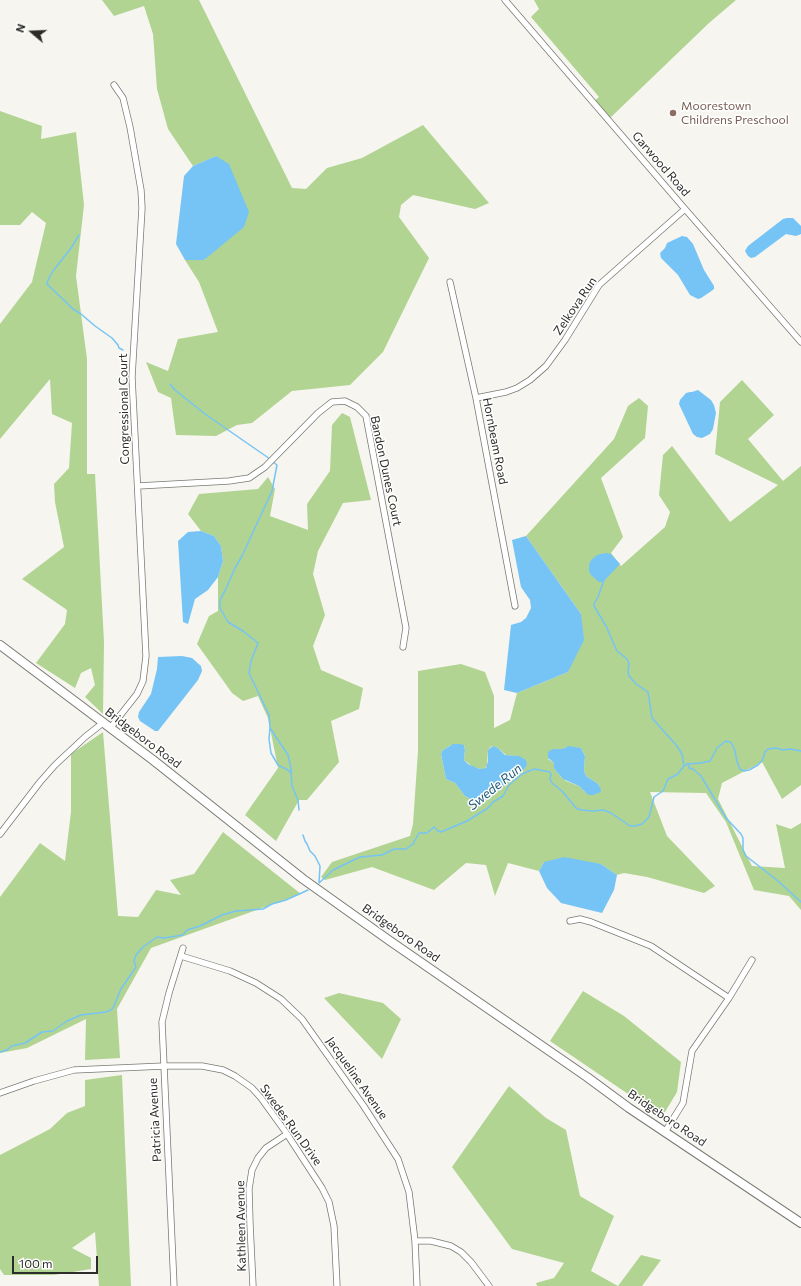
<!DOCTYPE html>
<style>
body{margin:0}
#map{position:relative;width:801px;height:1286px;overflow:hidden;background:#f6f5ef;font-family:Commissioner,sans-serif}
canvas{display:block}
.north{position:absolute;left:12px;top:12px;width:40px;height:40px;-webkit-text-stroke:3px #fff;paint-order:stroke;rotate:289deg;font-size:11px;font-weight:700;line-height:16px;text-align:center;color:#2c2c2a}
.north::after{content:'';display:block;margin:auto;width:14px;height:18px;background:#2c2c2a;clip-path:polygon(50% 0,100% 100%,50% 72%,0 100%)}
.scale{position:absolute;left:12px;top:1256px;width:86px;height:18px;box-sizing:border-box;border:2px solid #2c2c2a;border-top:0;padding-left:5px;font-size:12px;line-height:14px;white-space:nowrap;color:#2c2c2a;-webkit-text-stroke:3px #fff;paint-order:stroke}
</style>
<div id="map">
<canvas width="801" height="1286"></canvas>
<div class="north">N</div>
<div class="scale">100 m</div>
</div>
<script>
const ctx = document.querySelector('canvas').getContext('2d');
ctx.lineJoin = 'round';
function fillPath(path, color) { ctx.fillStyle = color; ctx.fill(path, 'evenodd'); }
const toPath = rows => new Path2D(rows.map(r => 'M' + r).join(''));
function stroke(path, color, width, dash) { ctx.strokeStyle = color; ctx.lineWidth = width; ctx.lineCap = dash ? 'butt' : 'round'; ctx.setLineDash(dash || []); ctx.stroke(path); }
function write(font, color, halo, rows, align = 'center') {
  ctx.font = font + ' Commissioner,sans-serif'; ctx.lineWidth = 3; ctx.setLineDash([]); ctx.textBaseline = 'middle'; ctx.strokeStyle = halo; ctx.fillStyle = color; for (const [text, x, y, turn = 0] of rows) {
    ctx.save(); ctx.translate(x, y); ctx.rotate((+turn || 0) * Math.PI / 180); ctx.textAlign = isNaN(turn) ? turn : align; if (halo) ctx.strokeText(text, 0, 0); ctx.fillText(text, 0, 0); ctx.restore();
  }
}
fillPath(toPath([
 [102,0,199,0,292,188,306,189,327,168,362,158,423,125,489,203,475,209,413,195,401,205,399,217,429,258,383,352,350,385,292,391,252,423,237,425,216,436,176,435,171,398,158,392,146,362,168,371,178,339,218,332,199,282,185,260,205,260,216,156,193,166,168,129,157,89,153,34,144,6,114,16],
 [534,0,736,0,709,23,609,119,594,101,599,97,531,17,539,9],
 [0,111,42,126,41,139,76,132,84,205,76,276,87,359,87,474,95,474,104,642,103,714,85,697,95,685,91,668,81,673,75,688,36,663,65,624,67,610,22,579,64,547,55,502,54,484,69,468,72,423,52,414,50,379,0,439,0,324,32,282,46,223,32,212,20,225,0,225],
 [742,380,774,415,748,439,783,481,801,466,801,785,782,799,762,762,722,783,718,799,752,866,785,868,776,824,791,829,801,823,801,910,789,896,754,890,726,822,706,793,650,792,667,836,715,886,704,893,647,877,624,873,617,875,601,864,544,862,539,871,508,863,495,896,486,865,466,863,434,890,372,867,325,880,321,877,332,862,410,836,413,824,418,751,418,671,461,664,485,672,494,696,494,728,510,720,517,693,568,672,581,614,526,536,614,439,628,406,639,398,648,406,645,438,601,478,623,537,611,553,621,566,665,527,670,512,659,495,663,455,672,446,730,522,778,485,715,454,720,402],
 [451,745,464,745,465,750,464,760,473,767,481,769,484,769,487,766,488,750,492,746,498,748,506,755,517,756,525,759,526,767,521,773,510,776,505,784,494,795,483,803,477,803,465,796,455,783,446,779,441,754,443,750],
 [566,747,581,748,585,756,584,771,586,776,597,783,600,787,586,793,579,786,566,781,561,777,554,768,554,763,548,759],
 [342,413,350,417,371,500,343,503,318,551,313,574,325,615,313,646,321,670,363,688,359,709,331,721,339,762,307,800,299,800,276,841,245,815,278,768,268,718,258,696,243,701,232,693,197,644,209,616,218,611,218,577,223,561,221,546,214,536,201,531,188,514,199,494,258,489,268,477,275,489,270,516,308,530,307,504,330,471,332,425],
 [103,732,118,916,138,917,156,890,181,895,170,880,194,874,223,832,301,894,151,948,117,1009,120,1058,85,1060,86,1019,27,1048,0,1053,0,897,40,843,65,861,71,812,71,754],
 [583,991,624,1016,681,1062,677,1092,662,1117,550,1041],
 [339,993,383,1003,401,1019,382,1059,324,998],
 [122,1075,131,1286,99,1286,95,1232,72,1248,91,1258,91,1269,54,1275,4,1275,0,1269,0,1155,50,1129,67,1113,85,1106,85,1080],
 [509,1086,546,1118,566,1130,580,1196,614,1216,591,1271,618,1286,641,1255,661,1260,642,1286,537,1286,536,1283,554,1278,564,1263,512,1249,452,1167]
]), '#b2d492');
fillPath(toPath([
 [216,156,229,164,249,212,244,227,204,260,185,260,176,244,184,176,193,166],
 [787,218,793,218,801,226,801,234,796,236,786,234,755,257,751,258,748,256,745,251,748,246,783,219],
 [682,236,687,237,693,244,704,270,714,286,714,289,710,292,701,298,698,299,690,295,678,275,661,258,660,253,665,248,667,243],
 [698,390,711,400,714,405,716,413,713,429,710,434,702,438,697,437,693,434,679,404,680,400,686,393,690,392,692,392],
 [201,531,214,536,221,546,223,561,218,577,208,590,195,599,188,624,183,622,178,541,188,532],
 [526,536,581,614,584,640,568,672,517,693,504,690,511,625,521,622,526,618,531,608,530,600,521,587,512,540],
 [606,553,611,554,620,564,603,582,599,582,591,575,589,571,589,565,591,560,597,555],
 [182,656,192,658,201,666,202,671,198,680,158,731,155,731,140,721,138,717,139,712,151,694,157,669,158,657],
 [453,744,460,744,464,745,465,750,464,760,468,764,477,768,481,769,486,768,488,761,488,750,493,746,498,748,505,755,519,756,525,759,527,763,526,767,521,773,510,776,505,784,494,795,481,803,477,803,465,796,455,783,446,779,441,754,443,750],
 [569,746,581,748,585,756,584,771,586,776,597,783,600,787,601,792,593,795,589,795,586,793,579,786,563,779,556,771,554,768,554,763,548,758,548,752,553,749,562,749],
 [564,857,601,864,617,875,614,890,602,913,561,903,547,888,539,871,544,862]
]), '#75c4f5');
stroke(toPath([
 [79,235,71,248,53,271,48,280,47,284,73,309,81,314,95,326,112,338,118,345,119,348,123,350],
 [170,384,175,390,205,414,270,459],
 [273,462,277,465,272,491,242,556,235,568,225,591,222,596,220,601,220,608,228,622,243,631,258,643,251,661,249,673,269,715,270,728,269,739,271,753,278,765,288,770,291,773],
 [605,577,598,597,594,604,594,606,606,626,617,651,627,659,629,663,628,672,629,676,636,684,648,692,652,718,677,746,682,754,684,766],
 [270,728,288,755,291,768,292,786,298,800,299,810],
 [688,764,689,768,693,769,701,776,726,818,741,834,743,838,743,850,746,856,778,881,801,902],
 [303,835,305,841,307,844,310,851,315,856,320,866,319,883],
 [319,883,333,870,360,857,382,855,394,849,406,849,413,844,419,833,427,833,434,827,438,831,441,832,467,821,488,808,493,802,503,796,509,785,522,774,534,769,550,772,551,774,550,779,552,783,562,791,576,808,581,810,594,811,603,810,611,813,630,826,635,826,642,824,649,817,654,797,663,791,668,779,678,774,683,767,687,764,701,763,710,761,717,748,726,741,730,742,732,744,735,751,737,762,740,769,744,771,749,770,758,765,762,761,765,752,768,749,776,748,783,750,790,749,801,751],
 [0,1052,7,1050,12,1046,25,1043,42,1032,53,1031,67,1021,81,1015,106,1012,111,1010,113,1008,121,989,136,967,134,961,136,955,143,947,157,937,164,938,183,935,187,930,200,926,222,915,236,911,263,909,272,904,286,900,308,890]
]), '#75c4f5', 1.5);
const minor = toPath([
 [505,0,685,209,801,342],
 [450,282,476,398,515,606],
 [476,398,506,392,517,388,530,380,546,366,565,340,599,285,685,209],
 [138,486,229,481,249,478,265,467,318,413,332,402,345,401,357,407,366,416,406,628,403,647],
 [111,727,137,694,143,681,146,656,132,377,142,208,141,190,130,127,123,98,114,85],
 [0,834,40,782,55,765,85,737,104,722],
 [570,921,580,919,591,922,651,946,729,998,692,1051,683,1103,665,1132],
 [181,956,230,971,256,983,281,999,302,1019,363,1105,398,1159,409,1192,415,1241,417,1286],
 [729,998,752,960],
 [0,1093,34,1081,74,1070,164,1066,202,1066,223,1070,235,1076,252,1088,261,1098,287,1134,322,1188,329,1202,334,1226,337,1286],
 [415,1241,431,1241,451,1246,461,1252,471,1262,489,1286],
 [174,1286,162,1022,169,993,183,948],
 [253,1286,250,1224,249,1189,252,1170,258,1158,266,1148,287,1134]
]);
const secondary = toPath([
 [0,645,153,760,303,879,390,941,587,1077,629,1108,801,1223]
]);
stroke(minor, '#797973', 7);
stroke(secondary, '#797973', 10);
stroke(minor, '#fff', 5.5);
stroke(secondary, '#fff', 8);
for (const [x, y, r, color] of [
 [673,113,4,"#8d6e63"]
]) { const dot = new Path2D(); dot.arc(x, y, r, 0, 2 * Math.PI); ctx.fillStyle = color; ctx.fill(dot); stroke(dot, '#fff', 1.5); }
write('12px', '#785e54', '#fff', [
 ["Moorestown",681,106],
 ["Childrens Preschool",681,120]
], 'left');
write('12px', '#2c2c2a', '#fff', [
 ["Garwood Road",661,164,49],
 ["Zelkova Run",575,306,-56],
 ["Congressional Court",124,409,-91],
 ["Hornbeam Road",495,441,79],
 ["Bandon Dunes Court",386,471,78],
 ["Bridgeboro Road",143,738,37],
 ["Bridgeboro Road",401,933,35],
 ["Jacqueline Avenue",357,1078,55],
 ["Bridgeboro Road",667,1118,34],
 ["Patricia Avenue",155,1120,-93],
 ["Swedes Run Drive",291,1125,54],
 ["Kathleen Avenue",241,1226,-91]
]);
write('italic 13px', '#1d597a', '#fff', [
 ["Swede Run",495,787,-39]
]);
</script>
